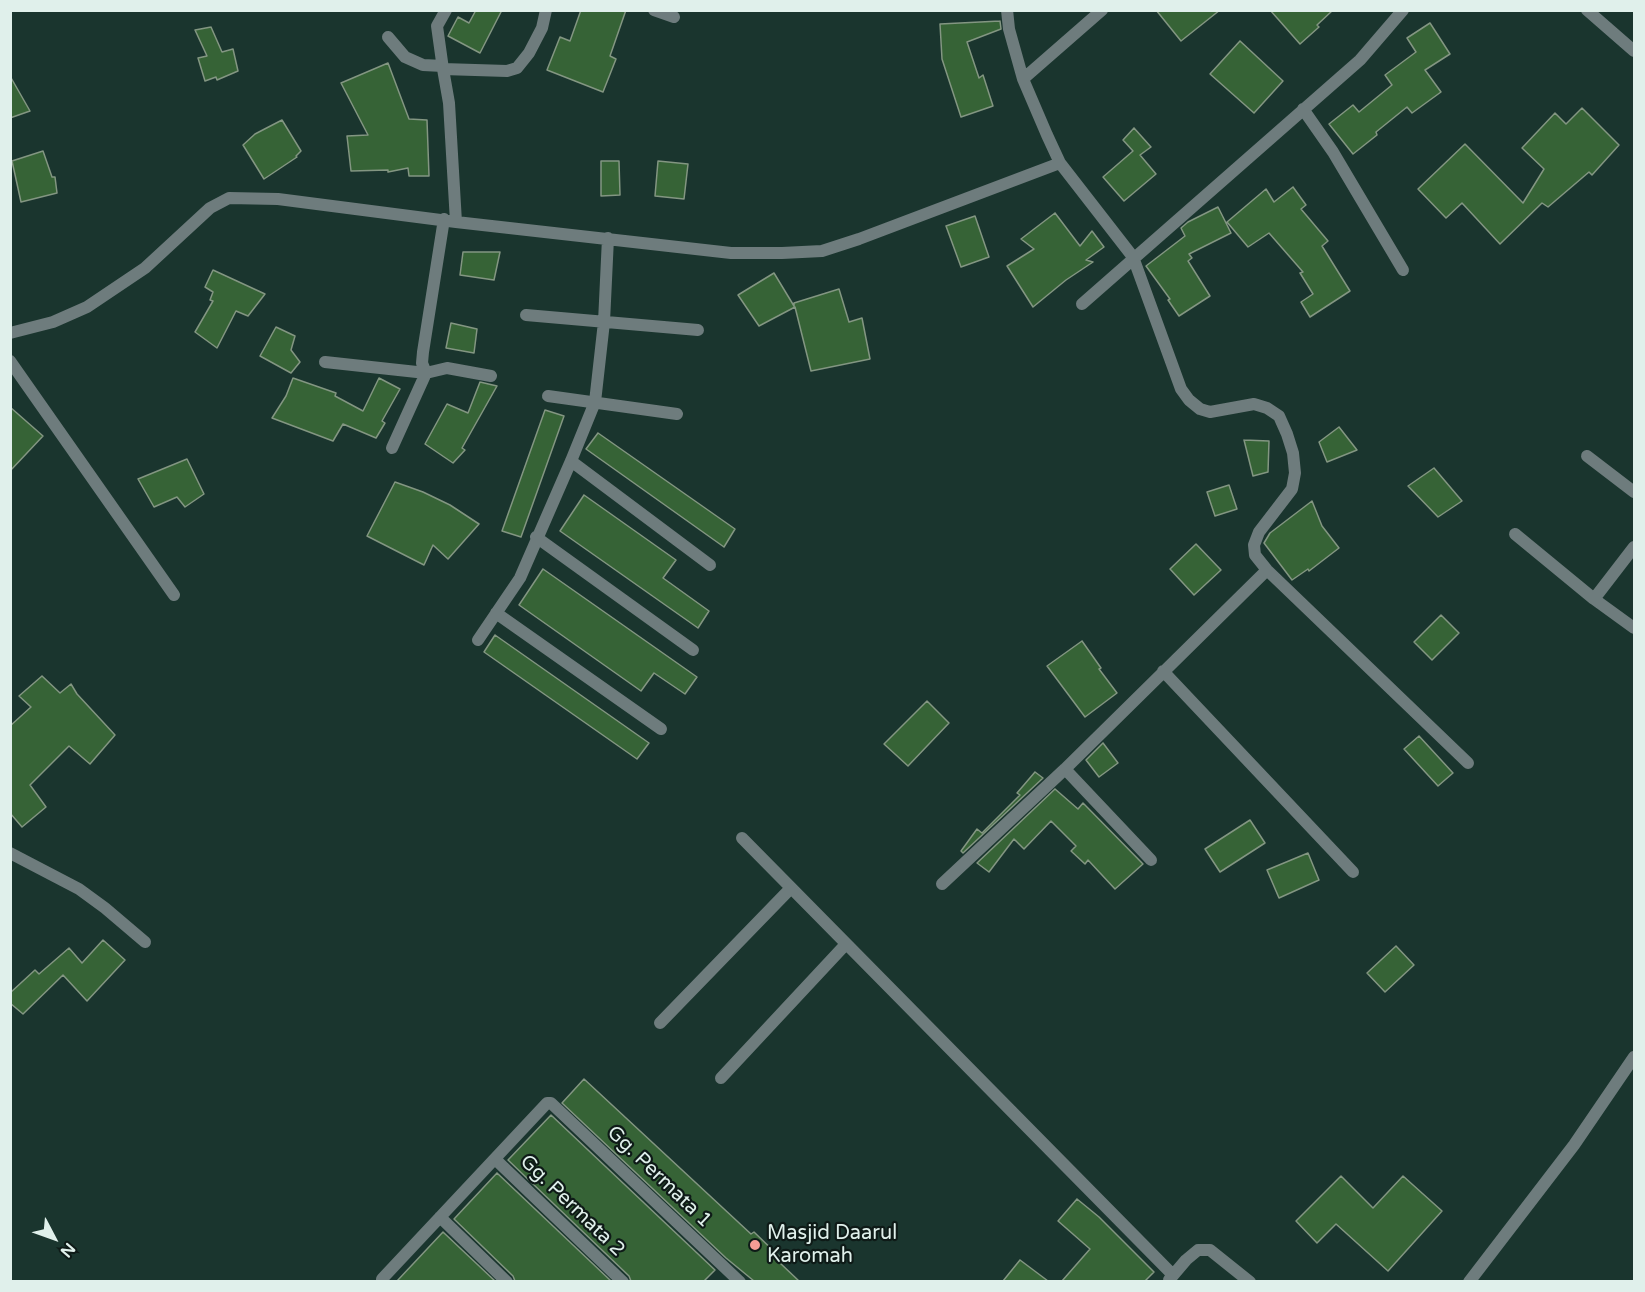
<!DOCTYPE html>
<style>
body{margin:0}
#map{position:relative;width:1645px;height:1292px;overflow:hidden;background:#1a352e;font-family:"Varela Round",sans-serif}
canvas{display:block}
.frame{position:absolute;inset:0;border:12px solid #e0f0eb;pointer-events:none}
.north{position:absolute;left:24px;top:1208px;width:60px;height:60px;-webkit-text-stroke:4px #0e1a17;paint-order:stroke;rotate:131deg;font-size:16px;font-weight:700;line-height:24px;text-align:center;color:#e0f0eb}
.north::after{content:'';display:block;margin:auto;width:21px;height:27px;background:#e0f0eb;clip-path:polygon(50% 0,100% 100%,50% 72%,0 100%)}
</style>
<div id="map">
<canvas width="1645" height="1292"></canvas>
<div class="frame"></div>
<div class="north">N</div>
</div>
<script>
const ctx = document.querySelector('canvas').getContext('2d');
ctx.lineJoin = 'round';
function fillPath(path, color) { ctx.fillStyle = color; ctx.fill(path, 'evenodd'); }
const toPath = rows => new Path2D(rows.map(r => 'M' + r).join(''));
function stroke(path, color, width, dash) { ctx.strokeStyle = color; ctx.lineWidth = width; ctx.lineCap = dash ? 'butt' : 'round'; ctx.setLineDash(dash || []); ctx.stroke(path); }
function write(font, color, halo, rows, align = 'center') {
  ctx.font = font + ' "Varela Round",sans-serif'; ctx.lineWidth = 4.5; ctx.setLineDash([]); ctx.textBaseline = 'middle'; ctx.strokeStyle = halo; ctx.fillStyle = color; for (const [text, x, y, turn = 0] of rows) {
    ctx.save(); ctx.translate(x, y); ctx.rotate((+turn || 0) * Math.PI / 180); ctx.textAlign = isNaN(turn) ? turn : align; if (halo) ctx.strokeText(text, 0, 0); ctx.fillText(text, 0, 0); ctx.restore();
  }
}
const building = toPath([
 [476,10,502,10,480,53,448,36,458,17,469,23,476,10],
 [581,10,626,10,610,56,616,59,603,92,547,70,560,37,570,41,581,10],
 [1156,10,1220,10,1181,41,1156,10],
 [1270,10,1333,10,1317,25,1319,27,1300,44,1270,10],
 [1000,21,1001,29,967,42,979,78,983,75,993,106,961,117,942,59,940,24,1000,21],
 [1430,23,1450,54,1425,70,1441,92,1412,113,1407,107,1376,132,1377,135,1353,154,1329,124,1353,105,1359,112,1392,85,1385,75,1416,52,1407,38,1430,23],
 [211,27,222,52,233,49,238,71,217,80,216,77,205,81,198,58,207,56,195,30,211,27],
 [1240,41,1283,81,1254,113,1210,74,1240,41],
 [388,63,409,119,427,120,429,176,409,176,408,168,388,172,388,170,351,171,347,136,368,135,341,83,388,63],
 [10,76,30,111,10,118,10,76],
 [1582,108,1619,145,1592,175,1589,172,1548,207,1542,203,1500,244,1462,203,1446,218,1418,189,1465,144,1523,203,1544,169,1522,148,1555,113,1566,124,1582,108],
 [282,120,301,151,296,156,297,157,264,179,243,145,255,134,282,120],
 [1134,128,1151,147,1140,155,1156,174,1124,201,1103,177,1133,151,1123,140,1134,128],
 [43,151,52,177,55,177,57,193,21,202,12,161,43,151],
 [601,161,619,161,620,195,601,196,601,161],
 [658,161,688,164,684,199,655,196,658,161],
 [1293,187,1306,205,1301,209,1328,241,1322,246,1350,291,1310,317,1301,302,1313,294,1300,273,1303,272,1269,233,1248,247,1227,222,1266,189,1274,202,1293,187],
 [1218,207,1231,233,1189,254,1192,258,1188,261,1210,296,1179,316,1168,300,1170,299,1146,266,1185,236,1181,228,1188,222,1218,207],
 [1055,213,1080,246,1092,231,1104,247,1086,260,1093,262,1066,280,1033,307,1007,266,1034,249,1021,239,1055,213],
 [975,216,989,257,961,267,946,226,975,216],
 [463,252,500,252,494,280,460,275,463,252],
 [213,270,265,294,248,316,236,311,217,348,195,332,213,301,210,300,213,292,205,287,213,270],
 [774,273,794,306,794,303,839,289,849,322,862,318,870,359,811,371,795,307,759,326,738,295,774,273],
 [451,323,477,329,474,353,446,348,451,323],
 [276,327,295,336,291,350,300,362,291,373,260,356,276,327],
 [293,378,336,393,335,396,363,411,379,378,400,389,382,421,385,423,376,438,343,424,333,441,272,418,286,396,293,378],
 [480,382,497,386,462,448,465,450,453,463,425,444,447,404,468,413,480,382],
 [10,407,43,436,10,471,10,407],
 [545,410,564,416,521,537,502,531,545,410],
 [1339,427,1357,450,1327,462,1319,442,1339,427],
 [598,433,735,529,724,547,586,449,598,433],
 [1244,440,1269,441,1268,472,1253,476,1244,440],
 [187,459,204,494,185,507,177,497,154,507,138,479,187,459],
 [1434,468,1462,501,1438,517,1408,486,1434,468],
 [395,482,423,492,450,505,479,524,448,559,433,545,424,565,367,536,395,482],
 [1229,485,1237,509,1215,516,1207,492,1229,485],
 [584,495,676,560,663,578,709,611,698,628,560,531,584,495],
 [1312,501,1322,526,1339,548,1309,571,1308,569,1292,580,1264,543,1270,533,1312,501],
 [1196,544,1221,570,1194,595,1170,569,1196,544],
 [543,569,697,677,685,694,654,673,641,691,519,605,543,569],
 [1441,615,1459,633,1432,660,1414,642,1441,615],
 [495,635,649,743,637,759,484,652,495,635],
 [1082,641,1101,668,1099,669,1117,693,1085,717,1047,666,1082,641],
 [42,676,60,693,71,684,77,694,115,735,90,764,69,746,30,785,46,807,22,827,10,813,10,726,31,707,19,696,42,676],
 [927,701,949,723,908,766,884,744,927,701],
 [1419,736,1453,773,1438,786,1404,749,1419,736],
 [1103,743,1118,763,1099,777,1086,760,1103,743],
 [1035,772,1043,778,963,853,961,851,977,829,982,833,1020,795,1017,793,1035,772],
 [1055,789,1078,809,1083,803,1143,864,1115,889,1088,860,1085,864,1071,851,1076,846,1051,821,1024,849,1014,839,989,872,977,863,1055,789],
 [1250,820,1265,843,1220,872,1205,849,1250,820],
 [1308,853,1319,880,1279,898,1267,870,1308,853],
 [103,940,125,960,87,1001,63,975,23,1014,10,1003,10,993,35,970,39,974,69,948,82,963,103,940],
 [1396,946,1414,965,1385,992,1367,973,1396,946],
 [584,1079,751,1234,754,1232,783,1260,780,1263,799,1281,754,1281,726,1258,562,1103,584,1079],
 [551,1115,715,1270,704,1281,631,1281,629,1276,508,1160,551,1115],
 [497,1173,611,1281,515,1281,513,1276,454,1219,497,1173],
 [1341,1176,1373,1208,1403,1176,1442,1211,1388,1271,1336,1224,1317,1243,1296,1221,1341,1176],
 [1077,1199,1099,1217,1154,1272,1145,1281,1062,1281,1090,1249,1058,1221,1077,1199],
 [443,1232,495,1281,397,1281,443,1232],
 [1020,1260,1048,1281,1003,1281,1020,1260]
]);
fillPath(building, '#366336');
stroke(building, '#839682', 1.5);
stroke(toPath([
 [654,10,674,17],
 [1007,10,1009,29,1023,79,1047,135,1060,163,1133,257,1181,389,1189,400,1200,409,1210,412,1254,404,1267,408,1279,416,1287,434,1293,453,1295,473,1292,489,1259,532,1254,545,1255,555,1267,570,1468,763],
 [1587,10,1634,51],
 [388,37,405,57,423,65,443,66],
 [443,69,437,26,446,10],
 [1023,79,1102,10],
 [1303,109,1333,152,1403,270],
 [456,222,449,103,443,69,507,71,517,68,529,53,542,28,546,10],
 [1082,304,1360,60,1403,10],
 [526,315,698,330],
 [10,333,53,322,87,307,145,268,210,208,229,198,278,199,456,222,731,253,782,253,822,251,859,239,1060,163],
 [10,361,174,595],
 [325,362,426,373,422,363,423,352,444,219],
 [548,396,677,414],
 [392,448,426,373,447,368,491,376],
 [1587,456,1634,492],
 [571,461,710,565],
 [1515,534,1594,599,1634,628],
 [536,537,693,650],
 [1594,599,1634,547],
 [496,613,661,729],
 [478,640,520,578,571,461,595,402,604,322,608,238],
 [1163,671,1353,872],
 [1065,769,1151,860],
 [742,838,1173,1275],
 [10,853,79,889,105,908,145,942],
 [942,884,1065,769,1267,570],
 [660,1023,791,888],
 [721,1078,846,944],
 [495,1159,623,1282],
 [440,1217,507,1282],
 [1169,1280,1186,1260,1198,1250,1210,1250,1250,1282],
 [382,1282,382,1279,547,1103,551,1103,740,1282],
 [1469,1282,1574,1145,1634,1057]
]), '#6e7c7d', 12);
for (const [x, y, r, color] of [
 [755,1245,6,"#f59c95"]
]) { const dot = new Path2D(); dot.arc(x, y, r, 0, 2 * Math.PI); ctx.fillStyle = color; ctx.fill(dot); stroke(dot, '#0e1a17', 2); }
write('20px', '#e0f0eb', '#0e1a17', [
 ["Gg. Permata 1",659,1177,44],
 ["Gg. Permata 2",572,1206,44]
]);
write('20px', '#e0f0eb', '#0e1a17', [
 ["Masjid Daarul",767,1234],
 ["Karomah",767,1257]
], 'left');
</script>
